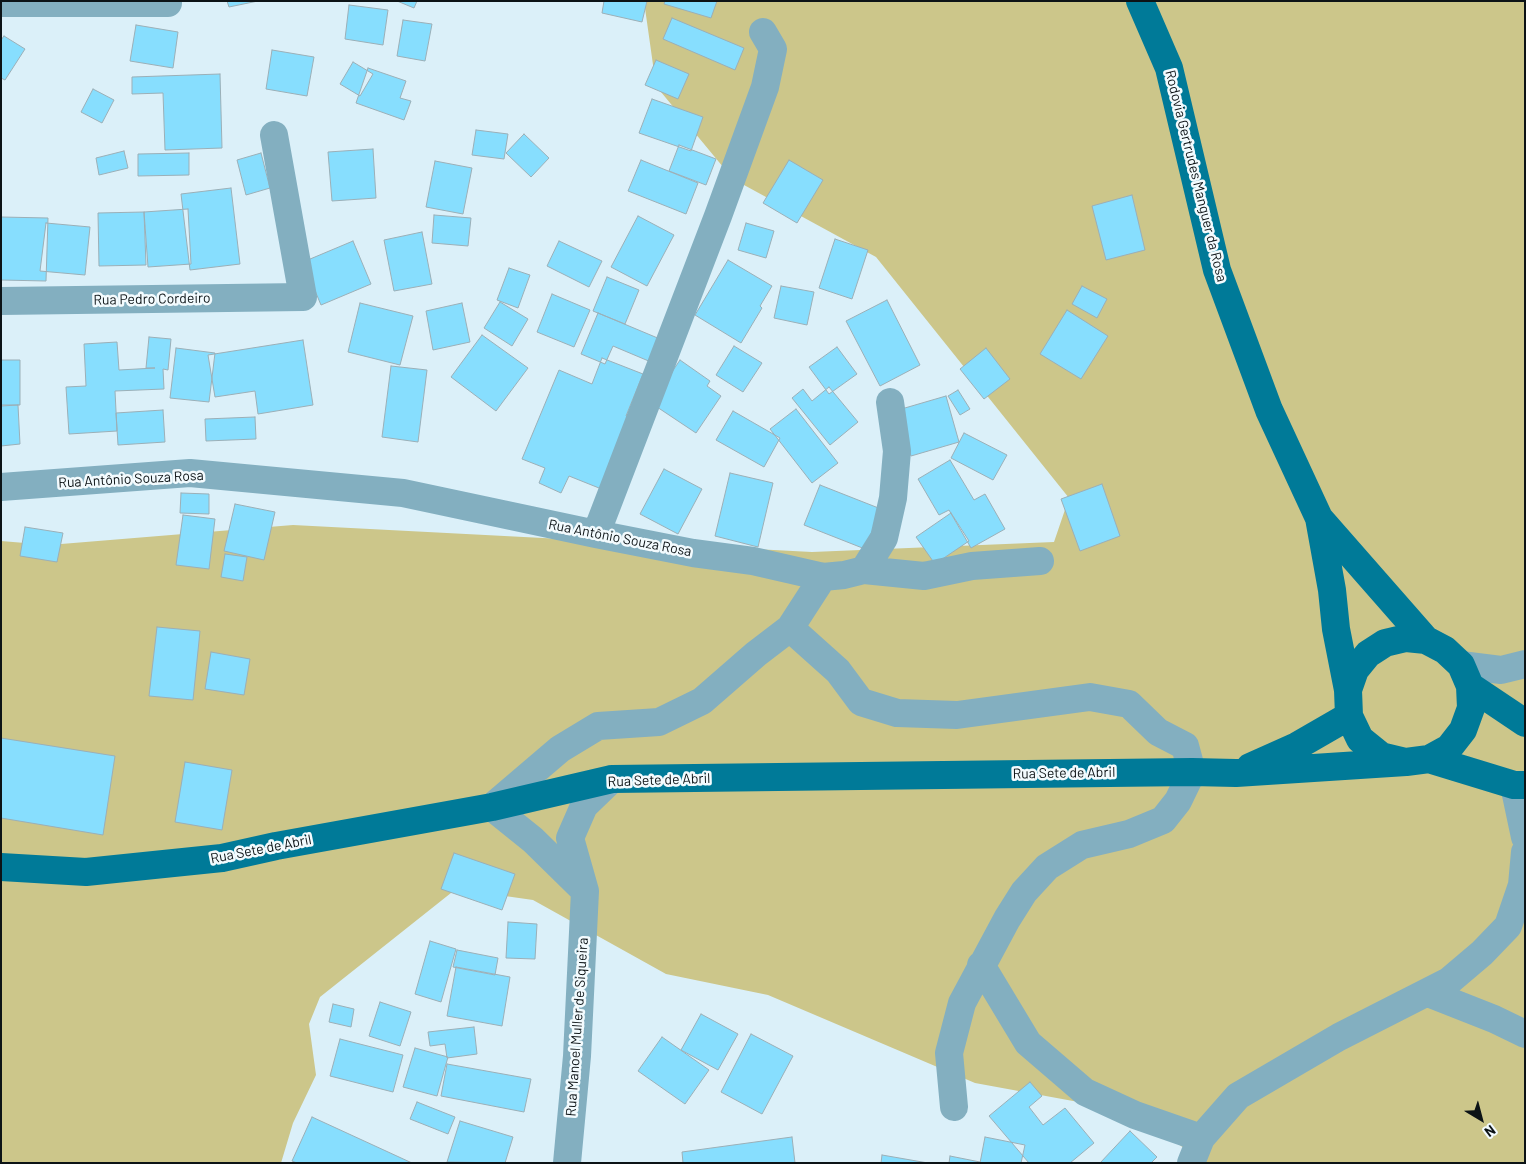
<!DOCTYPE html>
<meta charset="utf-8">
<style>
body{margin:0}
#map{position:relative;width:1526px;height:1164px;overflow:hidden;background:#dbf0f9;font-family:Barlow,sans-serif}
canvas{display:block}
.frame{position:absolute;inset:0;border:2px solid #0c1316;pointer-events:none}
.north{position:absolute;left:1456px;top:1094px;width:50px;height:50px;-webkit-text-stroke:4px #f3fbfe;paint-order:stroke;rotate:143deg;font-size:14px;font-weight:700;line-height:20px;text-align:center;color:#0c1316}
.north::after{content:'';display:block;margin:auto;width:18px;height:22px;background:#0c1316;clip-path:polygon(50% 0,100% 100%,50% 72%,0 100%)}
</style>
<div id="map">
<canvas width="1526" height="1164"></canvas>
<div class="frame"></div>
<div class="north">N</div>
</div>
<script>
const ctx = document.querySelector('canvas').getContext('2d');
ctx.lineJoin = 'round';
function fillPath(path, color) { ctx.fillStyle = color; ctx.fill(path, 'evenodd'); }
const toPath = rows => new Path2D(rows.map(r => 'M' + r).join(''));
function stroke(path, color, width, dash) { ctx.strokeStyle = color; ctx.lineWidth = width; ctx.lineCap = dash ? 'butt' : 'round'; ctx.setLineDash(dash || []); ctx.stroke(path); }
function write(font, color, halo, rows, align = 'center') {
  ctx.font = font + ' Barlow,sans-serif'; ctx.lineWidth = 5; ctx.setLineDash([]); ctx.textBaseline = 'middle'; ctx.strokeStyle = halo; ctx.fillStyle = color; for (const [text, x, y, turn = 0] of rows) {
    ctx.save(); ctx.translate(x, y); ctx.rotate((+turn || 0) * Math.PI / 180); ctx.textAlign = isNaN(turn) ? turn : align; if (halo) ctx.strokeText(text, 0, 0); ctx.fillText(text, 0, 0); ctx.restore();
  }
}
fillPath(toPath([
 [644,1,1525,1,1525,1163,1205,1163,1133,1112,975,1083,768,995,666,974,533,900,456,889,320,997,309,1024,316,1075,293,1123,281,1163,1,1163,1,541,49,545,293,525,812,552,1054,542,1069,498,876,257,733,179,656,86]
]), '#ccc68a');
const building = toPath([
 [227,1,258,1,229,7,227,1],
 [397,1,417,1,414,8,397,1],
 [604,1,647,1,642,22,602,13,604,1],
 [665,1,717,1,711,18,664,4,665,1],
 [349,5,388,10,383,45,345,39,349,5],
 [672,18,744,48,735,70,663,39,672,18],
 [403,20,432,24,425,61,397,56,403,20],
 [136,25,178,32,173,68,130,61,136,25],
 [4,36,25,49,5,80,1,78,1,40,4,36],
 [272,50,314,57,307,96,266,89,272,50],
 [656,60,689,74,678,99,645,85,656,60],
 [353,62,373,74,360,96,340,84,353,62],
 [368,68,406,81,400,98,411,101,404,120,356,103,368,68],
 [220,74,222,148,165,150,163,93,132,94,132,77,220,74],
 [93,89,114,100,102,123,81,112,93,89],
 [652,99,703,117,691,151,639,133,652,99],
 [476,130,508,134,504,159,472,155,476,130],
 [524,134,549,158,531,177,506,153,524,134],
 [679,145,716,159,706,185,669,171,679,145],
 [373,149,376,198,332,201,328,152,373,149],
 [124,151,128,168,99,175,96,158,124,151],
 [189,153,189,175,138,176,138,154,189,153],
 [261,153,270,188,246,195,237,160,261,153],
 [641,160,698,183,686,214,628,191,641,160],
 [789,160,823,180,797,223,763,203,789,160],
 [435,161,472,168,463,214,426,207,435,161],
 [231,188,240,264,190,270,181,194,231,188],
 [1132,195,1145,250,1106,260,1092,206,1132,195],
 [188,209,191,264,148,267,144,212,188,209],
 [144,212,146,265,99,266,98,213,144,212],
 [434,215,471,218,468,246,432,243,434,215],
 [638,216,674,235,647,286,611,267,638,216],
 [1,217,48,218,46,281,1,280,1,217],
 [46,223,90,227,85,275,40,271,46,223],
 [746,223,774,231,766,258,738,250,746,223],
 [422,232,432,284,394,291,384,240,422,232],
 [835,239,868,250,852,299,819,288,835,239],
 [353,241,371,284,321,305,303,262,353,241],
 [559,241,602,261,589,287,547,266,559,241],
 [728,260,772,286,760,306,762,308,741,343,695,315,728,260],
 [509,268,530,275,518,308,497,300,509,268],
 [607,277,639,290,625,324,593,311,607,277],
 [781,286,814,292,807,325,774,318,781,286],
 [1082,286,1107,299,1097,318,1072,304,1082,286],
 [552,294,590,310,574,347,537,332,552,294],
 [887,300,920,365,880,386,846,321,887,300],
 [500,302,528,319,512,346,484,328,500,302],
 [360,303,413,316,400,365,348,352,360,303],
 [462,303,470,342,433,350,426,311,462,303],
 [1067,310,1108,336,1081,379,1040,354,1067,310],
 [598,313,660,339,651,362,613,346,605,364,581,354,598,313],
 [482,335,528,368,496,411,451,377,482,335],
 [149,337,171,339,168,370,163,369,164,389,115,391,117,431,69,434,66,387,86,386,84,344,117,342,119,370,155,368,146,368,149,337],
 [303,340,313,405,258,414,255,391,215,397,208,355,303,340],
 [734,346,762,363,743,392,716,375,734,346],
 [837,347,857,374,829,394,809,367,837,347],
 [176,348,215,353,209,402,170,398,176,348],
 [986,348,1010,379,984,399,960,369,986,348],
 [602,358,643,374,626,416,634,419,604,490,569,476,561,493,539,483,545,468,522,459,559,370,592,384,602,358],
 [1,360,20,360,20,405,1,405,1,360],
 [680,360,710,381,707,386,721,396,696,433,651,403,680,360],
 [391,366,427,370,418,442,382,437,391,366],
 [829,387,858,422,830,445,792,398,803,389,812,401,829,387],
 [958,390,970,409,960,415,948,396,958,390],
 [946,396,959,442,911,456,898,410,946,396],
 [18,405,20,444,1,446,1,406,18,405],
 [796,409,838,463,812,483,770,429,796,409],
 [163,410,165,442,118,445,116,413,163,410],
 [733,411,780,438,764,467,716,440,733,411],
 [255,417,256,439,206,441,205,419,255,417],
 [964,433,1007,455,993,480,951,458,964,433],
 [950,460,974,500,985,494,1005,529,971,548,949,510,939,515,918,479,950,460],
 [664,469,702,489,678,534,640,514,664,469],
 [730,473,773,483,758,547,715,536,730,473],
 [1102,484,1120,536,1080,551,1061,499,1102,484],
 [820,485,881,509,865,549,804,525,820,485],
 [181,493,209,494,209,514,180,513,181,493],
 [235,504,275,512,264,560,224,551,235,504],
 [951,513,969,541,935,564,916,537,951,513],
 [183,515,215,519,209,569,176,565,183,515],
 [25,527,63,533,57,562,20,556,25,527],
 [225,554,247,557,243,581,221,577,225,554],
 [157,627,200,631,193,700,149,696,157,627],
 [211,652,250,659,244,695,205,689,211,652],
 [1,738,115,756,103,835,1,818,1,738],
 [185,762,232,770,222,830,175,822,185,762],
 [454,853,515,874,502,910,441,889,454,853],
 [508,922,537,924,535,959,506,958,508,922],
 [430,941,456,949,441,1002,415,994,430,941],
 [457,950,498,958,495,975,453,967,457,950],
 [456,967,510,977,502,1026,447,1016,456,967],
 [380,1002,411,1012,400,1046,369,1036,380,1002],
 [333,1004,354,1009,351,1027,329,1022,333,1004],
 [701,1014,738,1034,718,1070,681,1050,701,1014],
 [474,1027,477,1054,447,1058,445,1044,430,1046,428,1032,474,1027],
 [751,1034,793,1056,762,1114,721,1092,751,1034],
 [662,1037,709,1070,685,1104,638,1071,662,1037],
 [340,1039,403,1055,393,1092,330,1076,340,1039],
 [415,1048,448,1057,437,1096,403,1087,415,1048],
 [447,1064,531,1079,524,1112,441,1096,447,1064],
 [1030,1082,1042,1096,1029,1107,1043,1125,1065,1108,1094,1143,1070,1163,1029,1163,989,1116,1030,1082],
 [417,1102,455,1117,448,1134,410,1119,417,1102],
 [312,1117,412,1163,297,1163,292,1161,312,1117],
 [460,1121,513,1137,505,1163,447,1162,460,1121],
 [1130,1131,1157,1157,1151,1163,1100,1163,1130,1131],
 [792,1137,795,1163,683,1163,682,1152,792,1137],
 [985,1137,1025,1145,1021,1163,980,1163,985,1137],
 [882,1155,928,1163,881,1163,882,1155],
 [950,1156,980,1162,980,1163,949,1163,950,1156]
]);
fillPath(building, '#87defe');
stroke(building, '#9bafb7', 1);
stroke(toPath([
 [1,3,168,3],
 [1,301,303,297,274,135],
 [1,487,190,473,403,493,596,534,693,553,753,561,823,577,790,628,756,654,702,701,659,722,598,726,560,749,492,807,533,840,585,891],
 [596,534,718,216,765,87,773,49,763,32],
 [864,570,924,576,972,566,1040,561],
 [823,577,844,575,864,570,884,538,893,498,897,451,890,402],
 [790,628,838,671,861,702,897,713,957,715,1090,697,1129,704,1158,732,1185,746,1192,772,1178,801,1163,820,1129,834,1082,845,1047,867,1024,892,1007,919,962,1003,949,1053,954,1107],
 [1461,665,1501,670,1525,664],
 [1514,785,1525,837],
 [981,965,1028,1043,1085,1092,1135,1115,1201,1138],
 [1428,993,1494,1019,1525,1034],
 [567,1163,577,1056,585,891,570,838,584,806,612,779],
 [1191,1163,1201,1138,1238,1096,1339,1037,1449,981,1482,953,1508,926,1522,885,1525,852]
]), '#83afc0', 28);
stroke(toPath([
 [1140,1,1169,68,1217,270,1269,410,1319,518,1332,590,1336,629,1348,690],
 [1319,518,1426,640,1445,650,1461,665,1470,686,1471,708,1463,730,1449,748,1429,759,1406,762,1381,756,1360,739,1349,716,1348,690,1355,670,1368,654,1385,643,1406,638,1426,640],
 [1470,686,1525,723],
 [1429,759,1514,785,1525,785],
 [1250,767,1297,746,1349,716],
 [1,867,86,872,222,858,276,846,492,807,612,779,1192,772,1236,773,1406,762]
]), '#007a98', 28);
write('14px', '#0c1316', '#f3fbfe', [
 ["Rodovia Gertrudes Manguer da Rosa",1196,176,76],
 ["Rua Pedro Cordeiro",152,299,-1],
 ["Rua Antônio Souza Rosa",131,479,-3],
 ["Rua Antônio Souza Rosa",620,538,11],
 ["Rua Sete de Abril",1064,773,-1],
 ["Rua Sete de Abril",659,780,-2],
 ["Rua Sete de Abril",261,849,-11],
 ["Rua Manoel Muller de Siqueira",577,1027,-86]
]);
</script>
